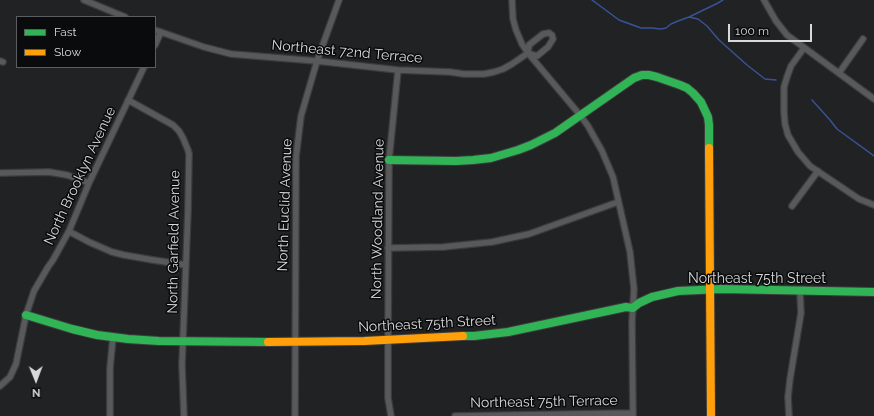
<!DOCTYPE html>
<style>
body{margin:0}
#map{position:relative;width:874px;height:416px;overflow:hidden;background:#212223;font-family:Raleway,sans-serif}
canvas{display:block}
.legend{position:absolute;left:16px;top:16px;width:140px;height:52px;box-sizing:border-box;background:#0a0b0c;border:1px solid #5d5d5f;margin:0;padding:5px 7px;list-style:none;font-size:12px;color:#d9d9db}
.legend li{display:flex;align-items:center;gap:8px;height:20px}
.legend b{width:20px;border:1px solid #5d5d5f}
.north{position:absolute;left:16px;top:360px;width:40px;height:40px;-webkit-text-stroke:3px #0a0b0c;paint-order:stroke;rotate:179deg;font-size:11px;font-weight:700;line-height:16px;text-align:center;color:#d9d9db}
.north::after{content:'';display:block;margin:auto;width:14px;height:18px;background:#d9d9db;clip-path:polygon(50% 0,100% 100%,50% 72%,0 100%)}
.scale{position:absolute;left:728px;top:24px;width:84px;height:18px;box-sizing:border-box;border:2px solid #d9d9db;border-top:0;padding-left:5px;font-size:12px;line-height:14px;white-space:nowrap;color:#d9d9db;-webkit-text-stroke:3px #0a0b0c;paint-order:stroke}
</style>
<div id="map">
<canvas width="874" height="416"></canvas>
<ul class="legend">
<li><b style="height:5px;background:#30b455"></b>Fast</li>
<li><b style="height:5px;background:#ff9f0a"></b>Slow</li>
</ul>
<div class="north">N</div>
<div class="scale">100 m</div>
</div>
<script>
const ctx = document.querySelector('canvas').getContext('2d');
ctx.lineJoin = 'round';
const toPath = rows => new Path2D(rows.map(r => 'M' + r).join(''));
function stroke(path, color, width, dash) { ctx.strokeStyle = color; ctx.lineWidth = width; ctx.lineCap = dash ? 'butt' : 'round'; ctx.setLineDash(dash || []); ctx.stroke(path); }
function write(font, color, halo, rows, align = 'center') {
  ctx.font = font + ' Raleway,sans-serif'; ctx.lineWidth = 3; ctx.setLineDash([]); ctx.textBaseline = 'middle'; ctx.strokeStyle = halo; ctx.fillStyle = color; for (const [text, x, y, turn = 0] of rows) {
    ctx.save(); ctx.translate(x, y); ctx.rotate((+turn || 0) * Math.PI / 180); ctx.textAlign = isNaN(turn) ? turn : align; if (halo) ctx.strokeText(text, 0, 0); ctx.fillText(text, 0, 0); ctx.restore();
  }
}
stroke(toPath([
 [592,0,619,20,641,28,652,28,661,29,666,28,671,24,678,21,689,17,698,19,707,26,719,40,747,65,765,79,776,80],
 [689,17,716,4,723,0],
 [812,100,830,120,837,129,874,156]
]), '#375397', 1.5);
const street = toPath([
 [84,0,125,17],
 [512,0,513,19,516,30,522,44,528,53,580,115,588,126,602,151,613,177,630,252,632,271,634,289,632,322,633,416],
 [764,0,776,21,787,35,874,99],
 [155,30,204,47,231,54,317,61,398,70,450,72,464,74,484,74,494,72,503,69,512,64,528,53],
 [549,33,552,35,553,39,548,47,537,56,528,53,529,45,543,34,549,33],
 [155,45,161,32],
 [804,48,791,66,787,77,784,87,784,112,785,124,788,135,798,152,810,166,859,199,874,205],
 [0,61,3,62],
 [839,73,863,39],
 [128,100,173,125,179,131,183,138,188,150,189,154,188,210,182,365,184,416],
 [0,173,49,172,67,175,89,183],
 [792,206,818,171],
 [69,231,72,233,89,242,112,252,124,255,153,260,186,265],
 [388,248,443,247,492,242,529,234,618,202],
 [0,386,10,377,16,364,26,315,34,291,48,267,53,260,69,231,89,183,144,67],
 [110,416,110,368,113,337],
 [295,416,296,157,301,116,317,61,339,0],
 [391,416,388,398,388,340,389,160,398,70],
 [455,416,633,413],
 [789,416,788,397,790,379,801,313,800,292]
]);
const fast = toPath([
 [389,160,456,161,473,160,491,158,518,150,531,145,555,133,634,78,642,75,649,75,657,77,680,85,687,88,693,93,701,102,708,117,709,125,709,148],
 [26,315,72,329,97,335,128,339,159,341,268,342],
 [463,336,474,336,508,332,626,307,633,308,639,303,652,297,678,291,721,289,874,292]
]);
const slow = toPath([
 [709,148,711,416],
 [268,342,364,341,463,336]
]);
stroke(street, '#3c3c3d', 8);
stroke(fast, '#3c3c3d', 10);
stroke(slow, '#3c3c3d', 10);
stroke(street, '#58595a', 5.5);
stroke(fast, '#30b455', 8);
stroke(slow, '#ff9f0a', 8);
write('14px', '#d9d9db', '#0a0b0c', [
 ["Northeast 72nd Terrace",347,52,5],
 ["North Brooklyn Avenue",80,176,-65],
 ["North Euclid Avenue",285,205,-88],
 ["North Woodland Avenue",378,219,-89],
 ["North Garfield Avenue",174,242,-89],
 ["Northeast 75th Street",757,279],
 ["Northeast 75th Street",427,324,-3],
 ["Northeast 75th Terrace",544,402,-1]
]);
</script>
